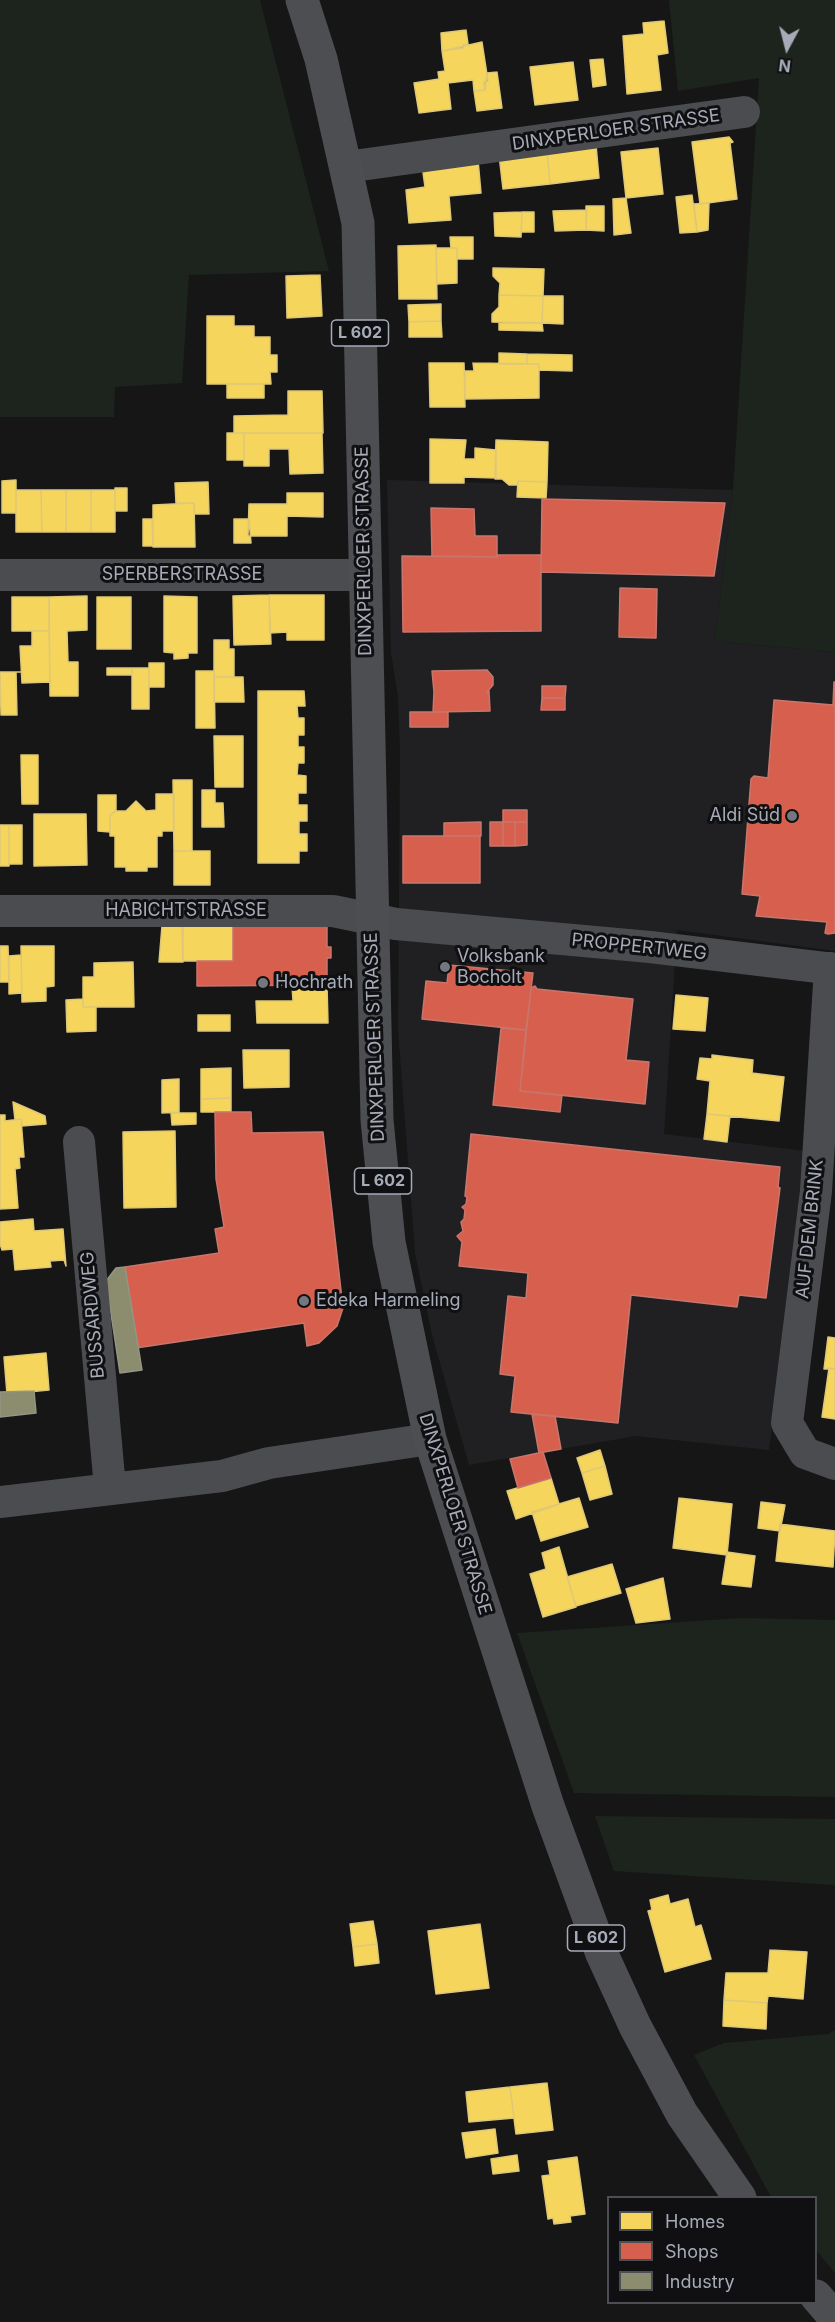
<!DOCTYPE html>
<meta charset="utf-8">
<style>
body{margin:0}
#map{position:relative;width:835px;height:2322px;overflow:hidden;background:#161616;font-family:Inter,sans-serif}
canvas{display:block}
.legend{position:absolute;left:607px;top:2196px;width:210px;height:108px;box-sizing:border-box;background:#101012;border:2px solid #4c4e54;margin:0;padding:8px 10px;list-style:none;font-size:18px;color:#a6abb8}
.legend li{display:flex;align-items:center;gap:12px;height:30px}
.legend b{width:30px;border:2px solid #4c4e54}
.north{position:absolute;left:757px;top:18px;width:60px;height:60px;-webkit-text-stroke:4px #101012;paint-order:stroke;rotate:187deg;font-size:16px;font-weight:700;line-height:24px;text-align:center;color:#a6abb8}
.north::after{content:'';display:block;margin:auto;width:21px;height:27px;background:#a6abb8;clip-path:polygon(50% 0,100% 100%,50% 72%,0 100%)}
</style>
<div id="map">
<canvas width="835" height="2322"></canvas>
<ul class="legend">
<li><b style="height:16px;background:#f6d55c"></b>Homes</li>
<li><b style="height:16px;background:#d6604d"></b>Shops</li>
<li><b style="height:16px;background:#8c8c6e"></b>Industry</li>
</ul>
<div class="north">N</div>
</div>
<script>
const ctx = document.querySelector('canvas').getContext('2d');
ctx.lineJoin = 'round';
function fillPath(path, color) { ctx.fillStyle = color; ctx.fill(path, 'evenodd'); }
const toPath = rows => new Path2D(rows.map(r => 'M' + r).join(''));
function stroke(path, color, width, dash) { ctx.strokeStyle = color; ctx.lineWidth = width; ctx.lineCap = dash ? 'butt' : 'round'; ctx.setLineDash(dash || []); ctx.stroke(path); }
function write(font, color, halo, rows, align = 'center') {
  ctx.font = font + ' Inter,sans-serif'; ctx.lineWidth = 6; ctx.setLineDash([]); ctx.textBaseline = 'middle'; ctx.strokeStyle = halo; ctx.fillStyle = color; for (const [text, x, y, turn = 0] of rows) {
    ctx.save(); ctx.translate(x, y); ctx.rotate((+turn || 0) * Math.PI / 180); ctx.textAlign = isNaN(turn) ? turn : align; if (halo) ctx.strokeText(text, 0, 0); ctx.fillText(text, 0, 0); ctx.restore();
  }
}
fillPath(toPath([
 [387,480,733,490,715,641,835,652,835,951,677,930,664,1134,807,1151,769,1450,636,1436,469,1465,432,1335,415,1253,398,1029,400,754,398,697,391,653]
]), '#202022');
fillPath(toPath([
 [0,0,260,0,329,271,189,275,182,383,115,387,114,417,0,417],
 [669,0,835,0,835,652,715,641,733,490,759,78,678,91],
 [741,1618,835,1620,835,1797,574,1793,517,1633],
 [595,1816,835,1819,835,1885,614,1871],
 [835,2030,835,2273,816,2250,816,2198,771,2197,694,2055,724,2043,828,2034]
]), '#1c241d');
const homes = toPath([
 [664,21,668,53,657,55,661,90,627,94,623,36,644,34,643,23,664,21],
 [466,30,468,44,463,45,463,48,442,51,441,33,466,30],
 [482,42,488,81,484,82,485,90,474,91,473,80,448,83,451,109,419,113,414,83,439,79,438,72,445,71,442,51,482,42],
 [603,59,606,85,593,87,590,60,603,59],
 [573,62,578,100,535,105,530,67,573,62],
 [497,72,502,108,477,111,474,91,485,90,487,73,497,72],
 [729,137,733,142,730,143,737,199,700,204,692,142,729,137],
 [596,145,599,178,550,184,547,150,596,145],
 [658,148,663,194,626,198,621,152,658,148],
 [547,150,550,184,503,189,499,155,547,150],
 [478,160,481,193,449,196,451,220,409,223,406,190,425,187,422,165,478,160],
 [692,195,697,232,680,233,676,197,692,195],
 [626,198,631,233,614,235,613,199,626,198],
 [709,203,708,230,697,232,694,204,709,203],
 [586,206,604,206,604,231,586,230,586,206],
 [587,210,586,230,555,231,553,211,587,210],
 [522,212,534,212,534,232,521,232,522,212],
 [522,212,521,237,495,236,494,213,522,212],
 [450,237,473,237,473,259,457,259,457,248,451,248,450,237],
 [436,245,437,299,399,299,398,246,436,245],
 [436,248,457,248,457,283,437,284,436,248],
 [493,268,544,269,543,296,499,295,500,283,493,276,493,268],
 [320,275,322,316,287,318,286,276,320,275],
 [499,295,543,296,542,323,492,322,492,314,499,307,499,295],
 [543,296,563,296,563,324,542,323,543,296],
 [441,304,441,321,409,322,408,305,441,304],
 [207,316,234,316,234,326,254,326,254,337,270,337,270,355,277,355,277,372,270,372,271,384,207,384,207,316],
 [441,321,442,337,409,337,409,322,441,321],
 [499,323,542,323,543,331,499,330,499,323],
 [499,353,527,354,527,364,499,364,499,353],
 [527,354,572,355,572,371,539,370,539,364,527,364,527,354],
 [429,363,464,363,465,407,430,407,429,363],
 [473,363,539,364,539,398,465,399,465,371,474,371,473,363],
 [227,384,264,384,264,398,227,398,227,384],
 [288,391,322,391,323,433,234,433,234,416,288,415,288,391],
 [227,433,244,433,244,460,227,460,227,433],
 [244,433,322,433,323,473,290,474,289,449,269,449,269,466,244,466,244,433],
 [430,439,466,440,464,459,475,459,475,448,496,450,496,478,464,477,464,483,430,483,430,439],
 [496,440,548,442,547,482,518,481,518,485,509,485,502,479,495,479,496,440],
 [16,480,16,513,2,513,2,481,16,480],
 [518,481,547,482,546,498,517,497,518,481],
 [208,482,209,514,195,514,194,503,176,503,175,483,208,482],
 [115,488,127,488,127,511,115,511,115,488],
 [16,490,41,490,42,532,16,532,16,490],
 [41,490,66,490,66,532,42,532,41,490],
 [66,490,91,490,91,532,66,532,66,490],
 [91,490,115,490,115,532,91,532,91,490],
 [287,493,323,493,323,517,287,516,287,536,248,536,249,504,287,504,287,493],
 [194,503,195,547,153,547,153,505,194,503],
 [143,519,152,519,153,546,143,546,143,519],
 [234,519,249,519,251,543,234,543,234,519],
 [269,595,271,644,234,645,233,596,269,595],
 [269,595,324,595,324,640,287,640,287,632,270,633,269,595],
 [87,596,87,630,67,631,68,662,78,662,78,696,50,696,49,597,87,596],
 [164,596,197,597,197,653,188,653,188,658,174,659,174,653,164,652,164,596],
 [12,597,49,597,49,631,12,631,12,597],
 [97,597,131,597,131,649,97,649,97,597],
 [32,631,49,631,50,682,22,683,20,646,32,646,32,631],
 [214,640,229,640,229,649,234,649,234,677,214,677,214,640],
 [149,663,164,663,164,687,149,687,149,663],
 [107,668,132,668,132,675,107,675,107,668],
 [132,668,149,668,149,709,132,709,132,668],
 [196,671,214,671,215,728,196,728,196,671],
 [0,672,22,672,16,672,17,715,1,715,0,672],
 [214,677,243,677,244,702,214,702,214,677],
 [258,691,304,691,305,706,297,706,298,718,304,718,304,735,298,735,298,747,304,747,304,763,298,763,297,775,306,776,306,793,298,793,298,805,307,805,307,821,299,821,299,834,307,834,307,851,299,851,299,863,258,863,258,691],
 [214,736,243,736,243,787,215,787,214,736],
 [21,755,38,755,38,804,22,804,21,755],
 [173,780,192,780,192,851,174,851,173,780],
 [202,790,215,790,215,803,223,803,224,827,202,827,202,790],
 [156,794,174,794,174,831,162,831,162,836,157,836,157,867,147,867,147,871,126,871,126,867,115,867,115,836,110,836,110,815,115,811,126,811,136,801,146,811,156,810,156,794],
 [98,795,116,795,116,811,110,815,110,832,98,831,98,795],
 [34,814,86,814,87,865,34,866,34,814],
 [0,825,9,825,9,866,0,866,0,825],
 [9,825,22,825,22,864,9,864,9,825],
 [174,851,210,851,210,885,174,885,174,851],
 [183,924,233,924,233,961,183,961,183,924],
 [162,926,182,926,183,962,159,962,162,926],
 [0,946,8,946,9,982,0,982,0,946],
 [21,946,54,946,54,986,46,987,46,1001,22,1002,21,946],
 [21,955,22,993,9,994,9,956,21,955],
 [133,962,134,1007,83,1007,83,977,94,977,94,963,133,962],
 [327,985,328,1023,257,1023,256,1001,293,1001,292,986,327,985],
 [676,995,708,998,705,1031,673,1029,676,995],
 [83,999,83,1007,96,1007,96,1031,67,1032,66,1000,83,999],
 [198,1015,230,1015,230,1031,198,1031,198,1015],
 [243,1050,289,1050,289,1087,244,1088,243,1050],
 [712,1055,753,1060,752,1073,784,1077,779,1121,707,1114,710,1081,697,1079,700,1058,712,1059,712,1055],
 [231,1068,231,1098,201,1099,201,1069,231,1068],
 [179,1079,179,1112,162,1113,162,1080,179,1079],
 [231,1098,231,1112,201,1112,201,1099,231,1098],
 [13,1102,45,1116,46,1124,22,1126,21,1119,15,1120,13,1102],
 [171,1113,196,1113,196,1124,172,1125,171,1113],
 [707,1114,730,1116,727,1142,704,1139,707,1114],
 [0,1115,5,1115,5,1121,21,1119,24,1157,19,1157,20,1168,15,1169,18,1208,0,1209,0,1115],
 [175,1131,176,1207,124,1208,123,1132,175,1131],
 [33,1219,34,1231,63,1229,66,1266,64,1260,50,1261,51,1267,15,1270,13,1249,2,1250,0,1244,0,1222,33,1219],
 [828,1337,835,1338,835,1369,824,1369,828,1337],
 [46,1353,49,1390,7,1394,4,1357,46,1353],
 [829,1368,835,1369,835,1419,822,1417,829,1368],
 [600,1450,605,1466,582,1473,577,1458,600,1450],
 [605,1466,612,1494,590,1500,582,1473,605,1466],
 [551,1478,559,1504,516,1519,507,1491,551,1478],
 [579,1498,588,1527,541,1541,532,1512,579,1498],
 [679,1498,732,1504,727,1555,673,1548,679,1498],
 [761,1502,785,1505,780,1531,758,1528,761,1502],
 [780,1524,835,1531,833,1567,776,1561,780,1524],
 [559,1547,576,1607,543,1617,530,1574,546,1569,542,1553,559,1547],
 [727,1552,755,1556,751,1587,722,1584,727,1552],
 [612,1564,621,1593,576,1606,567,1577,612,1564],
 [663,1578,670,1619,636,1623,626,1589,663,1578],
 [668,1895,670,1904,688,1899,695,1927,701,1925,711,1959,665,1972,648,1911,652,1910,650,1900,668,1895],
 [373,1921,377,1944,353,1947,350,1924,373,1921],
 [480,1924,489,1988,436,1994,428,1931,480,1924],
 [377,1944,379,1963,355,1966,353,1947,377,1944],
 [770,1950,807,1952,803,1999,768,1996,767,2003,724,2000,726,1973,768,1973,770,1950],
 [724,2000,767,2003,766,2029,723,2026,724,2000],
 [547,2083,553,2130,516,2134,510,2087,547,2083],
 [510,2087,514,2118,469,2122,466,2092,510,2087],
 [495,2129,498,2153,466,2158,462,2133,495,2129],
 [517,2155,519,2171,493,2174,491,2159,517,2155],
 [577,2157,585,2214,570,2216,571,2222,554,2224,553,2218,548,2219,542,2176,550,2175,548,2161,577,2157]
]);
fillPath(homes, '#f6d55c');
stroke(homes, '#dec878', 1.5);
const shops = toPath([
 [542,499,725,503,714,576,541,572,542,499],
 [431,508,474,509,475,536,497,536,497,557,432,556,431,508],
 [497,555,541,555,541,631,403,632,402,556,497,557,497,555],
 [620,588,657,589,656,638,619,637,620,588],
 [487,670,493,677,493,685,487,692,487,693,489,691,490,711,433,712,434,692,432,671,487,670],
 [834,682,835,682,835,933,828,934,825,933,827,922,756,916,760,896,742,894,751,779,754,776,768,778,774,700,833,705,834,682],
 [542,686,566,686,565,698,542,698,542,686],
 [542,698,565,698,565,710,541,710,542,698],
 [410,712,448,712,448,727,410,727,410,712],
 [503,810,527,810,527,822,503,822,503,810],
 [481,822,481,836,444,836,444,823,481,822],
 [490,822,503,822,503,846,490,846,490,822],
 [503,822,515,822,515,846,503,846,503,822],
 [515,822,527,822,527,845,515,846,515,822],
 [403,836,480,836,480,883,403,883,403,836],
 [327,923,327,947,331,947,331,958,327,958,327,985,197,986,197,961,233,961,233,924,327,923],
 [449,965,533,973,526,1030,422,1019,426,981,447,983,449,965],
 [535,986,537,989,633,999,626,1060,649,1062,645,1104,520,1091,531,988,535,986],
 [501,1028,526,1030,520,1091,562,1095,560,1112,493,1105,501,1028],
 [215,1112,251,1112,252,1133,323,1132,343,1308,337,1326,319,1343,307,1346,304,1323,136,1348,125,1267,219,1253,215,1229,224,1227,216,1179,215,1112],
 [471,1134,780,1167,778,1187,780,1188,766,1298,739,1295,737,1307,631,1295,618,1423,511,1412,515,1376,500,1374,508,1296,526,1298,528,1273,459,1266,462,1242,457,1236,463,1231,461,1222,464,1219,465,1210,462,1207,466,1204,467,1197,465,1196,471,1134],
 [532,1414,555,1416,561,1449,539,1453,532,1414],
 [543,1452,551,1478,518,1488,510,1459,543,1452]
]);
fillPath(shops, '#d6604d');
stroke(shops, '#c8766d', 1.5);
const industry = toPath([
 [125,1267,142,1370,120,1373,106,1281,116,1268,125,1267],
 [34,1391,36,1413,0,1417,0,1392,34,1391]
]);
fillPath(industry, '#8c8c6e');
stroke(industry, '#949584', 1.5);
stroke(toPath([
 [346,167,744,112],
 [0,575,365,575],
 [0,911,333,911,396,924,650,947,835,969],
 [830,968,816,1191,787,1423,805,1453,835,1464],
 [79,1142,110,1488],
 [0,1502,222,1476,269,1463,430,1439]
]), '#4a4c4f', 32);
stroke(toPath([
 [302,0,321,59,358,223,377,1120,389,1242,430,1439,548,1806,602,1954,635,2026,682,2114,740,2198],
 [816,2296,835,2318]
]), '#4d4e51', 33);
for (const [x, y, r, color] of [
 [792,816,6,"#74777f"],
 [445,967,6,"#74777f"],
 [263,983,6,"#74777f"],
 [304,1301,6,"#74777f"]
]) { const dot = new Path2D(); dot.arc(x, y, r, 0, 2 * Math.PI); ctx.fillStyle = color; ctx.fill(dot); stroke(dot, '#101012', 2); }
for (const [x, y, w] of [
 [360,333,57],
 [383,1181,57],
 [596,1938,57]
]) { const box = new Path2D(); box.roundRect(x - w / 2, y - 13, w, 26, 4.5); ctx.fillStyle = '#101012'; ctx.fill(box); stroke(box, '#a6abb8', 1.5); }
write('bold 16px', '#a6abb8', null, [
 ["L 602",360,333],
 ["L 602",383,1181],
 ["L 602",596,1938]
]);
write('18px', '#a6abb8', '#101012', [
 ["DINXPERLOER STRASSE",616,130,-8],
 ["DINXPERLOER STRASSE",364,551,-91],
 ["SPERBERSTRASSE",182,575],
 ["HABICHTSTRASSE",186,911],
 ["PROPPERTWEG",639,947,6],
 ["DINXPERLOER STRASSE",375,1037,-92],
 ["AUF DEM BRINK",810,1229,-84],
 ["BUSSARDWEG",93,1315,-95],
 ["DINXPERLOER STRASSE",455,1514,73]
]);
write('18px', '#a6abb8', '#101012', [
 ["Aldi Süd",780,816,"right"],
 ["Volksbank",457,957],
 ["Bocholt",457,978],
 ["Hochrath",275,983],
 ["Edeka Harmeling",316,1301]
], 'left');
</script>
